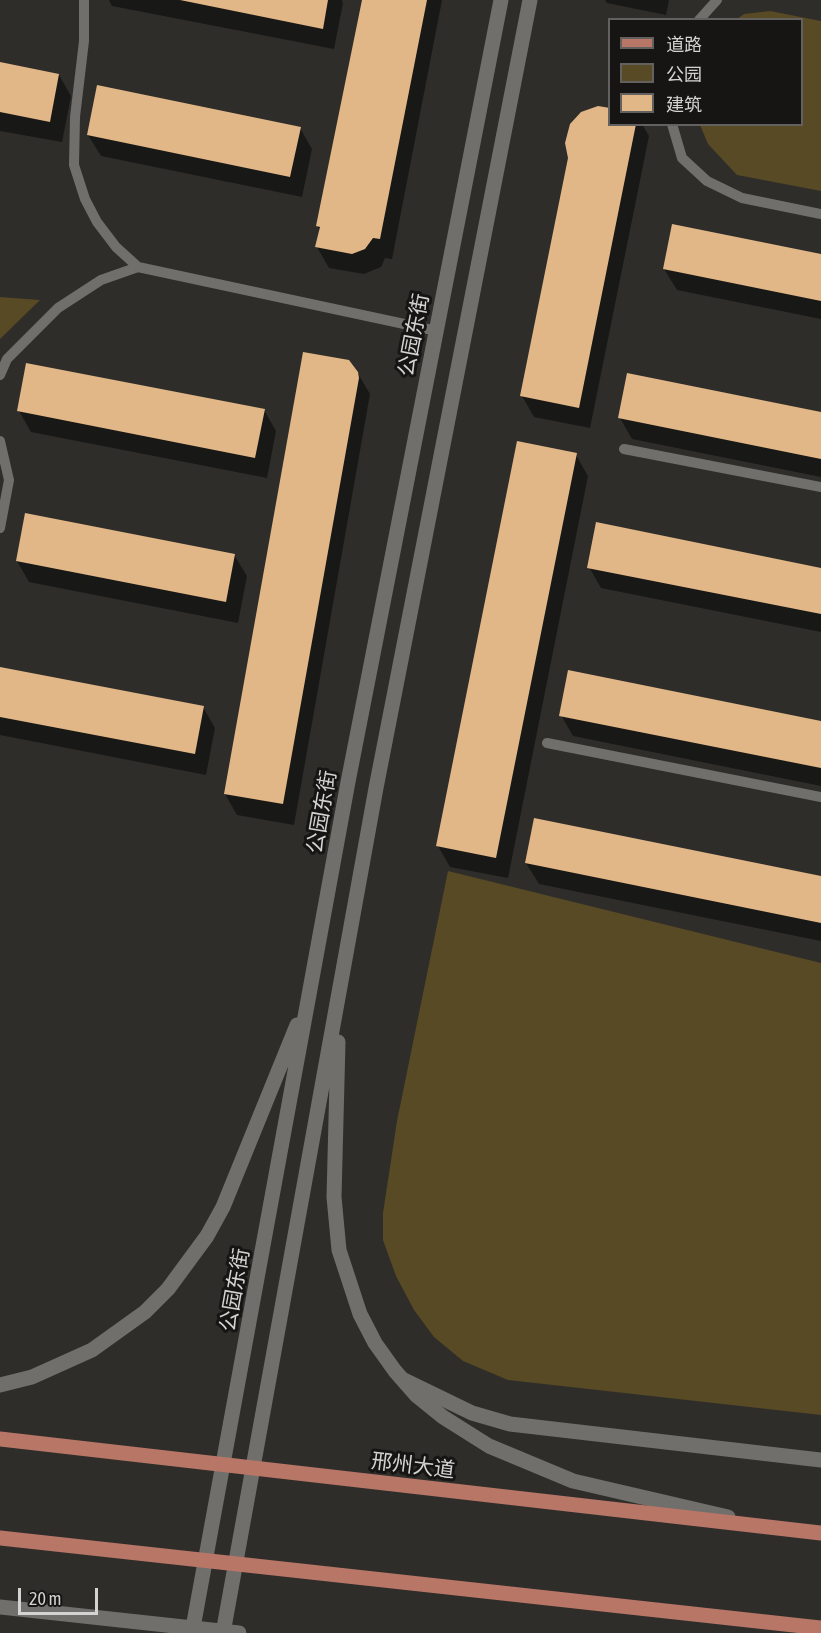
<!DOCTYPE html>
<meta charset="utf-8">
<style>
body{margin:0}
#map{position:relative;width:821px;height:1633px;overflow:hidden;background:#2e2d2a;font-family:"Asap Condensed","Noto Sans SC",sans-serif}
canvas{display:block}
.legend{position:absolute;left:608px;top:18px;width:195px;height:108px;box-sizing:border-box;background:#161514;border:2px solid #626160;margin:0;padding:8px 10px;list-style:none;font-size:18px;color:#d3d3d1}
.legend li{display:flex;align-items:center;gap:12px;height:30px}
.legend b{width:30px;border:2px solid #626160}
.scale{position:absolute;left:18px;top:1588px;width:80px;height:27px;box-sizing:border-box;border:3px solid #d3d3d1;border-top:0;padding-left:8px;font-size:18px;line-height:21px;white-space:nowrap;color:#d3d3d1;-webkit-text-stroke:4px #161514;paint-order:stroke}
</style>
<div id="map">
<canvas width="821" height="1633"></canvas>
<ul class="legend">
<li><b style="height:8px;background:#b87667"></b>道路</li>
<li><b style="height:16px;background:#574a24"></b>公园</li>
<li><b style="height:16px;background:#e2b787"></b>建筑</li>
</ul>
<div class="scale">20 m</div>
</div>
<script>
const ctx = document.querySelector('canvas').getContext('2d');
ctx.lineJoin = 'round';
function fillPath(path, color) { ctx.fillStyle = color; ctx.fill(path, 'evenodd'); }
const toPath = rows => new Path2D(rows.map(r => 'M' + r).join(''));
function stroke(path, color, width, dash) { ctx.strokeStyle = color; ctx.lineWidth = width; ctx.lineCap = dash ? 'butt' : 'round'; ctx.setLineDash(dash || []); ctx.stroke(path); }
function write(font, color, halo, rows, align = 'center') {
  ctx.font = font + ' "Asap Condensed","Noto Sans SC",sans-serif'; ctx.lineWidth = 6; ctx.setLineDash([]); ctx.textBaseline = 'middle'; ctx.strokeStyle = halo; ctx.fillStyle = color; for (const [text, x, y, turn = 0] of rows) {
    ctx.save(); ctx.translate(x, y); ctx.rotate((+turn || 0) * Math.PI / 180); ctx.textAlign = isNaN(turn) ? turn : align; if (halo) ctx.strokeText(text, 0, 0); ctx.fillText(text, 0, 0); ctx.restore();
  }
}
fillPath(toPath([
 [770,11,821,21,821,191,737,175,708,144,700,125,802,124,802,20,737,19,744,14],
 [0,297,40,300,0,339],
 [448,871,821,963,821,1415,508,1380,463,1361,434,1337,414,1310,396,1276,383,1240,383,1213,397,1121]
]), '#574a24');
fillPath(toPath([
 [109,0,342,0,343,3,334,49,112,6],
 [364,0,442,0,392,259,385,258,381,267,364,274,329,268,317,247,320,231,317,225],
 [605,0,669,0,666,15,607,3],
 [0,64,59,75,71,96,62,142,0,131],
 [610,124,642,124,649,136,590,428,534,417,522,396,570,158],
 [300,128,312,149,302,197,101,156,88,135],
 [821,256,821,319,677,290,664,269],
 [357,372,370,394,294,825,237,815,225,794],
 [264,410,276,431,267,478,31,432,19,411],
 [821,414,821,477,632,439,620,418],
 [576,455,588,476,508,878,450,867,438,846],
 [234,555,247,576,238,623,29,582,17,561],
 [589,567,821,569,821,632,601,588],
 [0,668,203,707,215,728,206,775,0,735],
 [561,715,821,723,821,786,573,736],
 [526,863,821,877,821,941,539,884]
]), '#0007');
fillPath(toPath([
 [180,0,328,0,323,29],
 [362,0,427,0,380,239,373,238,365,249,352,254,315,247,320,227,316,226],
 [0,62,59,74,50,122,0,112],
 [97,85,301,127,290,177,87,135],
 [598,106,610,108,610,124,636,124,579,408,520,396,568,158,565,143,570,124,581,112],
 [672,224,821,254,821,301,663,269],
 [303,352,349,360,358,372,359,378,283,804,224,794],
 [26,363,265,409,255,458,17,411],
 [627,373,821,412,821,459,618,418],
 [517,441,577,453,496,858,436,846],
 [25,513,235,554,226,602,16,561],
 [596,522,821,568,821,614,587,568],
 [0,667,204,706,195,754,0,717],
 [568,670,821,721,821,768,559,716],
 [534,818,821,876,821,923,525,863]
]), '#e2b787');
stroke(toPath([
 [84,0,84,41,75,117,74,165,85,199,97,222,116,247,138,267,437,331],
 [699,20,717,0],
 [672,124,682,158,707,181,742,198,821,214],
 [0,375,7,359,58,308,101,280,138,267],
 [0,441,9,480,0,528],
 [624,449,821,487],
 [547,743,821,797]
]), '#706f6b', 10);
stroke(toPath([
 [404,1380,472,1413,510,1424,821,1460],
 [0,1607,239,1633]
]), '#706f6b', 15);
stroke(toPath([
 [338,1042,334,1197,339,1250,360,1314,375,1343,395,1371,417,1396,443,1417,489,1446,573,1481,728,1517],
 [0,1385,32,1377,92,1350,145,1312,168,1289,207,1236,223,1207,297,1025],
 [192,1633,348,782,501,0],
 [223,1633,376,788,530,0]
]), '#706f6b', 15);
stroke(toPath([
 [0,1439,821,1533],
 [0,1538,821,1628]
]), '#b87667', 15);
write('21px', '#d3d3d1', '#161514', [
 ["公园东街",414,335,-79],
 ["公园东街",322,812,-80],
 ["公园东街",235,1290,-80],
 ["邢州大道",413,1466,7]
]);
</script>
